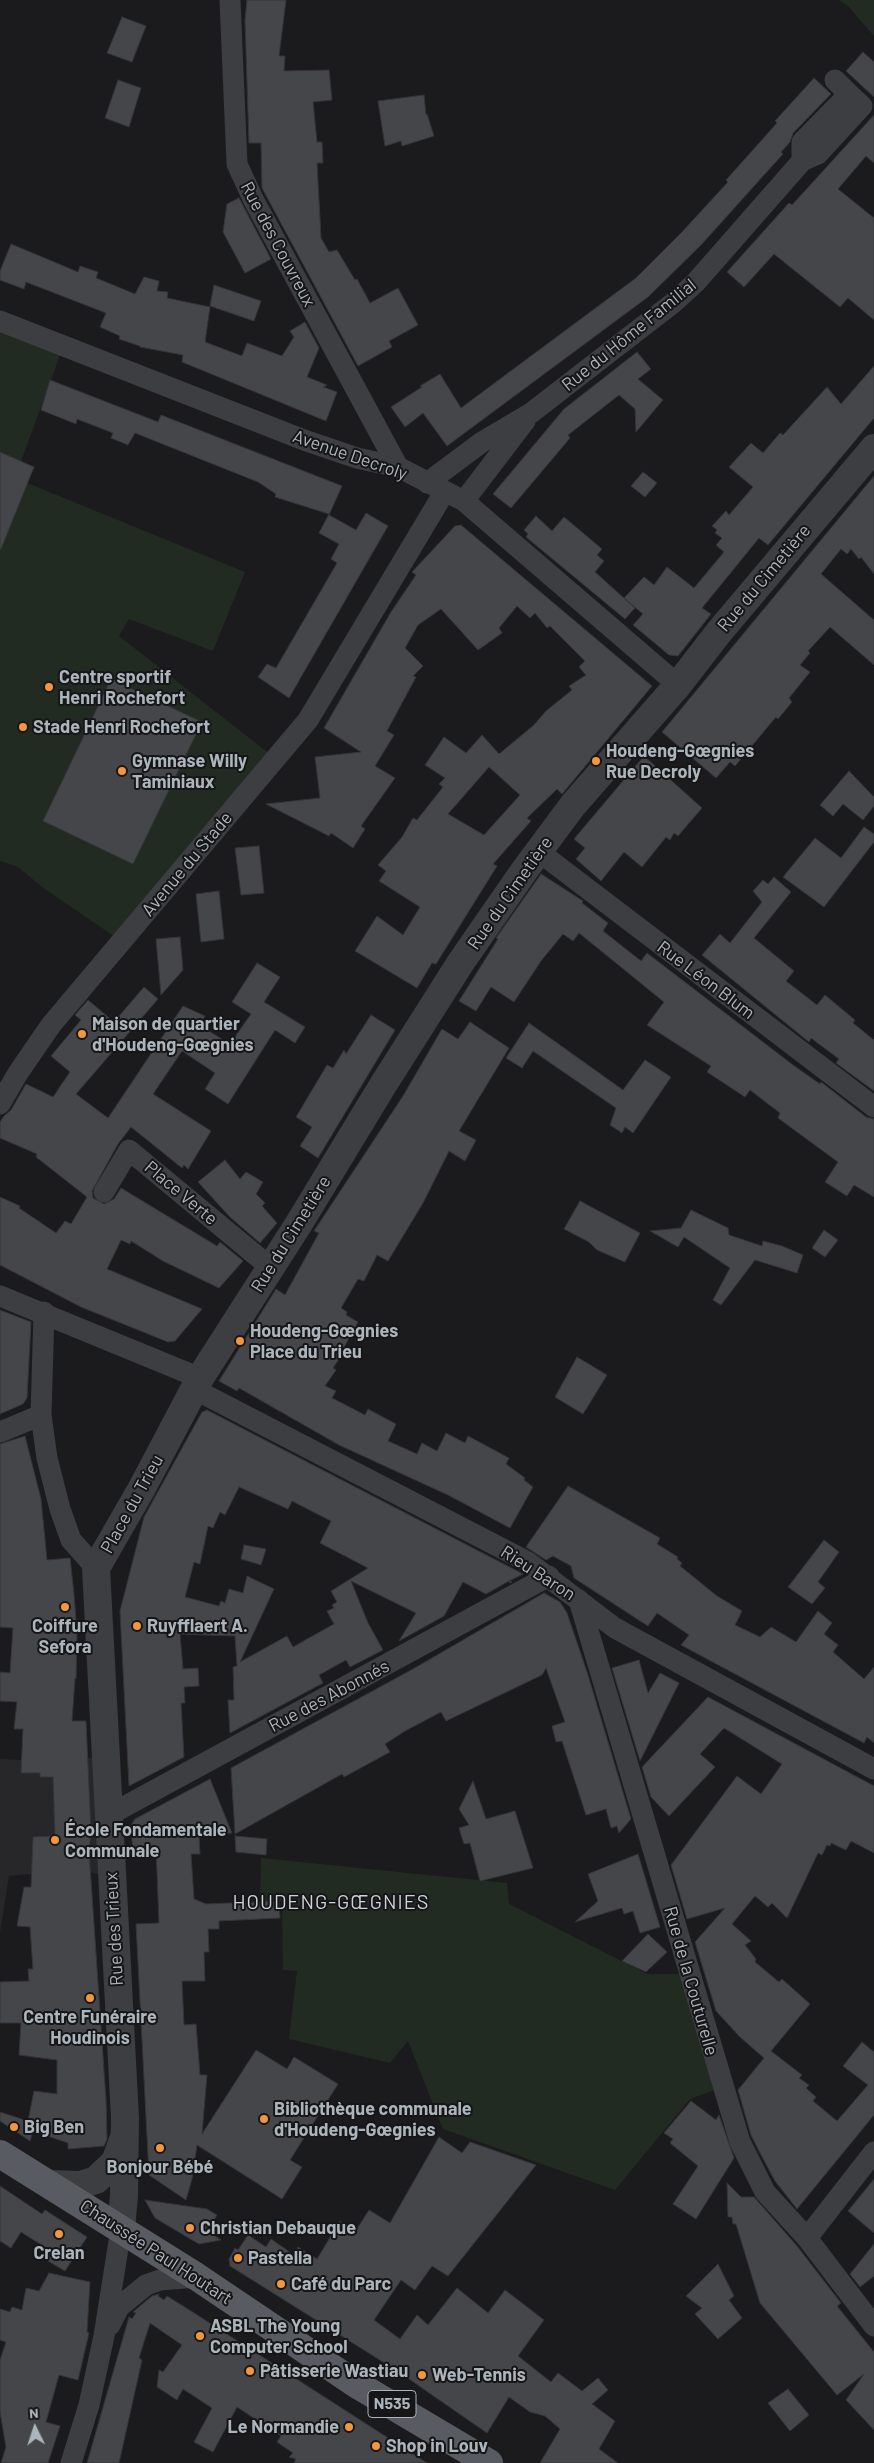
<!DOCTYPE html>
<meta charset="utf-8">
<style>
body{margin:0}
#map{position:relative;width:874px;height:2463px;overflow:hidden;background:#1b1b1d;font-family:Barlow,sans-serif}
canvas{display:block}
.north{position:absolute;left:10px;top:2403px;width:50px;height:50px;-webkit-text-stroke:4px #161618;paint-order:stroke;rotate:356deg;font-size:14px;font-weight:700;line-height:20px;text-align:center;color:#adb5bc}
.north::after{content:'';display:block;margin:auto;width:18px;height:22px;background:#adb5bc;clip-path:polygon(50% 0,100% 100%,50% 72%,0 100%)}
</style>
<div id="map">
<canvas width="874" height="2463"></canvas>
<div class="north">N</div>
</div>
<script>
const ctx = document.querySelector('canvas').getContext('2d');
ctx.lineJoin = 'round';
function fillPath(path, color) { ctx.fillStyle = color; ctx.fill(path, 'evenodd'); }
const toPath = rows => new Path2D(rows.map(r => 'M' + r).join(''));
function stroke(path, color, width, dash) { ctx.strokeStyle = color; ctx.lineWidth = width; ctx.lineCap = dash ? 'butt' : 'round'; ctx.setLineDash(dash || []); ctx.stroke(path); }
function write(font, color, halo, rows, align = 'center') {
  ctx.font = font + ' Barlow,sans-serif'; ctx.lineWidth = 4; ctx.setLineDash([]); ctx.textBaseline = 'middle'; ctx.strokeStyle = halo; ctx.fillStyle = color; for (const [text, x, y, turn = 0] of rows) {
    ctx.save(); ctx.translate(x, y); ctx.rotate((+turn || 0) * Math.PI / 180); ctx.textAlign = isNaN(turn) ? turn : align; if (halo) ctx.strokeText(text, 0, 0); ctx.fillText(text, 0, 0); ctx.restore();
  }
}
fillPath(toPath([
 [104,1757,111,1878,90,1872,54,1872,9,1876,0,1933,0,1759,39,1761]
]), '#27272a');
fillPath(toPath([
 [839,0,874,0,874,36,848,6],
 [0,321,64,344,15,478,245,572,213,651,129,619,119,636,276,759,121,941,42,887,18,867,0,861],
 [261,1858,507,1883,509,1904,647,1974,690,1974,723,2087,690,2099,615,2190,443,2129,408,2041,390,2063,289,2039,297,1971,283,1970,282,1901,260,1902]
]), '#222b22');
const building = toPath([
 [247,0,286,0,279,56,285,56,284,71,329,70,332,100,313,102,317,142,322,142,323,163,317,163,321,238,329,252,337,250,355,280,357,279,370,303,398,288,418,325,389,341,392,347,358,366,262,188,261,143,249,143,245,21,247,0],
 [122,17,146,26,132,62,107,53,122,17],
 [863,52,874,62,874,97,846,71,863,52],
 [814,78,831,94,793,133,790,142,781,152,783,154,764,175,701,245,648,297,447,446,423,413,405,427,391,407,422,387,420,386,440,374,461,408,636,278,682,232,728,182,726,180,777,123,775,121,814,78],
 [118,80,141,88,129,127,105,118,118,80],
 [424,95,426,115,427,114,434,136,402,146,401,141,385,146,378,101,424,95],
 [874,115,874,163,866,156,838,189,874,218,874,320,848,298,840,307,774,254,744,287,727,272,789,203,792,205,874,115],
 [239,198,271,259,245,273,223,232,227,204,239,198],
 [11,244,78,272,80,266,98,272,96,278,135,294,144,277,159,281,157,291,168,292,167,298,210,307,205,342,242,356,247,343,282,356,294,337,290,331,305,322,319,348,307,377,327,385,323,387,337,392,326,421,182,362,183,355,140,347,140,346,119,339,120,336,100,327,106,313,26,282,24,289,0,280,0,271,11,244],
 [214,285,261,301,254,321,210,306,214,285],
 [637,352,651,369,638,379,663,400,636,432,635,409,619,395,568,435,570,438,511,508,493,494,564,409,637,352],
 [874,366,874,418,768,545,759,538,702,608,711,614,678,656,669,655,633,625,643,614,624,598,644,577,654,585,667,567,694,588,724,552,716,545,722,538,715,533,717,530,712,526,726,511,729,515,753,487,729,467,751,443,763,453,780,433,783,435,827,387,841,404,874,366],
 [50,380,158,422,161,415,342,486,329,515,356,530,366,513,388,526,289,698,258,677,267,664,276,668,337,563,331,559,339,544,319,533,329,514,275,497,276,494,258,482,135,433,128,445,111,438,113,433,77,419,76,424,41,410,50,380],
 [0,452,34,467,1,549,0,549,0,452],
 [643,472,657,483,645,497,631,486,643,472],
 [874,476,874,574,861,557,859,559,851,549,847,554,841,549,821,574,874,620,874,665,830,627,808,651,810,653,800,665,810,672,789,698,792,702,778,719,776,717,735,766,730,762,716,778,662,732,874,476],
 [536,516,552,531,564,517,602,549,597,555,604,561,595,572,635,608,625,619,526,537,528,534,524,530,536,516],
 [461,525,652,686,562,794,557,789,527,818,531,821,493,864,497,866,436,964,432,963,417,988,355,951,377,916,403,935,420,907,379,881,386,871,378,865,402,837,413,818,417,820,443,787,439,784,445,778,425,765,444,737,466,753,482,735,499,754,534,725,546,711,572,690,569,686,586,675,579,667,585,661,550,626,547,628,535,613,530,618,517,606,499,628,502,633,478,650,441,609,418,625,405,648,423,666,413,676,416,677,387,731,394,735,375,766,395,778,361,826,365,829,353,848,331,833,329,836,266,804,320,798,315,757,361,752,324,728,391,612,416,575,412,572,455,526,461,525],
 [489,767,520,795,484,835,448,814,489,767],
 [111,679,202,722,133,864,43,821,111,679],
 [644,756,702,808,678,836,674,833,670,840,666,837,642,867,624,852,601,881,576,859,585,848,574,839,644,756],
 [849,771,874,797,874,806,863,820,843,804,833,816,820,805,849,771],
 [864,827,874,834,874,842,824,907,783,877,815,838,841,858,864,827],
 [259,846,264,893,241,895,235,848,259,846],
 [541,874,583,901,582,903,608,923,603,931,641,961,647,953,793,1065,820,1084,821,1082,866,1117,874,1119,874,1197,854,1185,847,1196,825,1182,838,1162,778,1118,780,1113,750,1090,745,1097,707,1072,711,1066,647,1025,664,1002,579,933,573,941,563,934,541,961,514,1002,491,987,476,1011,459,1001,498,939,496,938,541,874],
 [774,877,791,892,754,938,794,971,786,981,817,1005,825,995,855,1020,853,1023,874,1040,874,1091,836,1063,839,1059,811,1038,809,1042,702,955,720,934,730,943,762,902,753,891,763,880,768,884,774,877],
 [219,891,224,939,201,942,196,894,219,891],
 [180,937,183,970,161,995,156,939,180,937],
 [257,963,280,977,264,1002,305,1027,295,1043,275,1030,228,1104,205,1089,215,1073,182,1051,153,1094,211,1131,188,1169,184,1165,182,1168,131,1127,118,1144,92,1191,93,1198,104,1204,114,1199,121,1188,217,1246,220,1242,243,1261,219,1288,163,1261,131,1241,130,1244,121,1240,107,1269,202,1309,175,1341,168,1342,81,1307,0,1265,0,1197,20,1206,19,1208,56,1233,65,1221,71,1224,87,1197,36,1157,37,1154,0,1138,0,1122,4,1116,11,1110,26,1084,53,1097,70,1072,51,1056,81,1020,75,1015,88,1000,114,1022,144,987,158,999,76,1094,108,1118,183,1006,205,1016,199,1025,230,1044,251,1014,232,1002,257,963],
 [371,1015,395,1030,318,1158,300,1146,312,1127,296,1117,327,1065,333,1068,344,1050,346,1054,371,1015],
 [470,1022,509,1048,459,1131,476,1140,465,1161,449,1151,423,1203,388,1261,377,1255,364,1281,358,1279,341,1308,347,1312,346,1315,358,1322,338,1358,339,1359,333,1368,336,1370,325,1386,336,1391,332,1398,365,1415,368,1409,396,1424,388,1441,417,1454,422,1443,437,1451,446,1433,465,1443,468,1436,509,1458,506,1464,525,1478,524,1480,533,1487,510,1528,448,1495,339,1445,239,1388,237,1391,219,1381,276,1289,285,1295,319,1233,314,1231,403,1096,442,1029,458,1039,470,1022],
 [529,1023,623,1090,645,1060,671,1077,633,1133,625,1127,622,1133,610,1125,616,1108,533,1051,522,1068,506,1058,529,1023],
 [225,1160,240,1179,246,1172,263,1182,256,1194,265,1203,262,1206,277,1223,260,1243,230,1217,198,1182,225,1160],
 [580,1201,640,1233,625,1262,597,1250,589,1242,564,1229,580,1201],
 [691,1210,728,1228,729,1235,762,1246,763,1241,782,1246,803,1255,797,1273,755,1260,721,1305,713,1300,730,1268,684,1237,678,1247,650,1231,681,1228,691,1210],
 [824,1230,838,1240,825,1257,812,1248,824,1230],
 [0,1310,31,1322,27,1398,23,1404,0,1414,0,1310],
 [577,1357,607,1375,583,1414,555,1397,577,1357],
 [207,1410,523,1574,509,1581,512,1582,510,1583,509,1581,486,1594,463,1582,444,1616,399,1641,416,1613,351,1581,368,1623,383,1650,350,1667,346,1660,319,1675,323,1683,230,1733,228,1700,234,1700,233,1667,237,1666,235,1636,180,1634,183,1669,198,1668,199,1686,184,1687,185,1703,181,1703,184,1757,129,1786,120,1611,144,1517,202,1412,207,1410],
 [239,1487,288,1509,292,1501,331,1521,320,1543,368,1568,331,1591,337,1602,332,1605,334,1608,327,1611,334,1624,293,1647,287,1636,240,1662,274,1589,247,1576,243,1593,229,1589,225,1603,221,1601,219,1606,185,1597,194,1562,200,1564,208,1526,213,1528,220,1512,225,1515,239,1487],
 [25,1436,41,1499,47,1560,70,1558,74,1594,77,1633,76,1679,75,1678,72,1721,86,1721,91,1832,89,1851,106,2100,107,2139,104,2146,68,2149,68,2143,33,2131,30,2141,0,2121,0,2112,28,2121,34,2091,57,2094,57,2060,19,2055,21,2023,0,2023,0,1982,29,1981,28,1969,33,1969,30,1927,17,1926,24,1887,31,1887,33,1837,55,1836,53,1777,40,1777,40,1773,21,1773,23,1729,14,1729,17,1702,0,1701,0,1672,10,1673,13,1628,0,1627,0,1444,25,1436],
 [568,1486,660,1538,657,1544,678,1557,677,1559,682,1563,680,1566,717,1596,742,1611,735,1625,760,1637,771,1627,796,1642,818,1611,832,1623,824,1634,838,1645,833,1652,864,1679,874,1667,874,1743,867,1737,864,1743,681,1645,689,1635,657,1613,648,1626,574,1578,571,1566,553,1556,546,1560,526,1547,568,1486],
 [824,1540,839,1552,818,1582,825,1588,812,1604,788,1587,824,1540],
 [244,1545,266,1549,261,1565,241,1559,244,1545],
 [544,1593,560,1602,567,1613,588,1675,631,1819,619,1833,617,1826,611,1828,606,1809,586,1815,562,1741,556,1742,552,1726,565,1722,546,1668,542,1675,446,1721,441,1712,405,1731,385,1744,390,1752,344,1777,342,1774,235,1834,231,1768,413,1669,544,1593],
 [639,1660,648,1693,660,1673,679,1683,640,1761,612,1668,639,1660],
 [708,1697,874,1786,874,1853,851,1841,846,1850,831,1843,830,1846,827,1845,822,1855,818,1853,787,1918,772,1903,768,1907,755,1896,732,1924,751,1941,745,1945,756,1959,755,1962,779,1982,782,1979,810,2004,771,2051,802,2075,799,2078,809,2085,806,2088,816,2097,813,2101,837,2121,868,2085,843,2066,862,2042,874,2052,874,2115,797,2209,775,2181,759,2151,751,2135,738,2090,764,2058,740,2037,716,2011,695,1942,725,1908,687,1919,671,1865,737,1776,761,1794,782,1764,724,1728,700,1754,715,1767,669,1816,651,1797,642,1767,708,1697],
 [210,1779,232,1833,199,1835,200,1854,191,1854,194,1899,206,1904,279,1901,280,1918,219,1921,219,1929,208,1929,209,1952,204,1952,205,1981,182,1981,184,2025,196,2024,200,2075,207,2075,202,2134,256,2050,287,2069,294,2057,338,2084,290,2160,302,2167,282,2199,197,2145,192,2179,186,2200,149,2175,136,1924,159,1923,157,1871,156,1855,133,1856,131,1825,135,1819,210,1779],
 [473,1781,486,1819,515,1811,533,1868,480,1881,470,1843,464,1844,459,1828,469,1825,459,1809,473,1781],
 [235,1836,267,1839,266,1855,236,1852,235,1836],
 [638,1854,660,1927,640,1933,633,1911,624,1914,622,1908,575,1922,598,1901,588,1874,638,1854],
 [648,1934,667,1952,646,1972,622,1961,648,1934],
 [691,2101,716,2120,719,2115,734,2158,696,2219,673,2204,698,2166,670,2143,673,2139,664,2133,691,2101],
 [439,2137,462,2153,470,2142,536,2165,448,2276,432,2266,415,2290,401,2280,374,2320,400,2339,417,2315,428,2325,457,2288,488,2313,505,2290,544,2320,518,2356,551,2382,558,2373,582,2391,598,2378,608,2390,592,2404,615,2421,599,2449,618,2463,540,2463,560,2429,545,2416,530,2412,509,2397,487,2433,399,2372,230,2266,229,2259,235,2248,238,2250,248,2235,266,2247,271,2239,294,2255,298,2247,317,2259,340,2221,355,2232,369,2210,390,2223,439,2137],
 [874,2179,874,2233,848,2211,874,2179],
 [727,2183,741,2197,754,2197,797,2246,841,2303,837,2306,874,2352,874,2430,846,2400,864,2374,837,2395,760,2303,736,2224,733,2224,732,2217,728,2217,727,2183],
 [0,2186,42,2214,45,2210,87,2237,65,2271,43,2258,48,2249,21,2232,11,2248,0,2241,0,2186],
 [145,2200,207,2209,217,2215,207,2231,221,2240,199,2244,155,2218,145,2200],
 [874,2244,874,2276,860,2287,850,2274,874,2244],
 [718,2264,734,2296,729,2300,742,2318,718,2339,695,2314,702,2308,686,2296,718,2264],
 [49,2273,90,2282,87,2332,89,2333,78,2380,59,2375,46,2422,60,2426,48,2463,1,2463,6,2447,0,2412,0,2360,6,2342,0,2340,0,2309,10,2312,12,2307,22,2310,26,2288,39,2291,49,2273],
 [159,2294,158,2296,164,2300,167,2296,191,2311,427,2463,294,2463,296,2459,289,2457,293,2453,277,2442,281,2436,237,2407,213,2452,194,2442,212,2408,183,2389,177,2400,157,2387,159,2370,163,2372,182,2345,150,2323,139,2358,142,2360,119,2463,87,2463,129,2317,132,2319,136,2313,133,2312,152,2296,159,2294],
 [788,2389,809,2415,790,2431,768,2403,788,2389]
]);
fillPath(building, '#45464a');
stroke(building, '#353539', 1);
stroke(toPath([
 [230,0,237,164,253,199,398,467],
 [835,80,849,94],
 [0,321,304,440,357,458,398,467,464,501,678,685],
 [427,483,482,442,531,413,673,303,696,282,802,161,818,154,862,106,849,94,802,142,802,161],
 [464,501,525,421],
 [538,851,874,1107],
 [0,1104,18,1073,51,1025,308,720,445,491],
 [104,1192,129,1150,270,1267],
 [0,1296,200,1378],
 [44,1312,41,1415,47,1458,60,1509,71,1540,96,1568],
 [194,1389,528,1562,615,1628,874,1769],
 [0,1432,41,1415],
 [579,1600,740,2142,765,2192,807,2238,874,2326],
 [109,1815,549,1576],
 [807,2238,874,2152],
 [110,2325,119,2307,146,2285,160,2280,197,2277],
 [71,2463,89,2405,104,2336,121,2229]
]), '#3c3e42', 21);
stroke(toPath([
 [49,2184,80,2185,96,2180,115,2162,123,2140],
 [121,2229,124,2195,125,2118,96,1568,142,1488,200,1378,298,1225,383,1085,461,962,524,871,573,805,678,685,719,632,874,448]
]), '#3c3e42', 28);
stroke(toPath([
 [0,2154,197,2277,356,2384,489,2463]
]), '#585b61', 28);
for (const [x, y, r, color] of [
 [49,687,5,"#f4963c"],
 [23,727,5,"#f4963c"],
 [596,761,5,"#f4963c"],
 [122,771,5,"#f4963c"],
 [82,1034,5,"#f4963c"],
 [240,1341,5,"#f4963c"],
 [65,1607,5,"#f4963c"],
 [137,1626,5,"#f4963c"],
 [55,1840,5,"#f4963c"],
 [90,1998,5,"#f4963c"],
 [264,2119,5,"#f4963c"],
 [14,2127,5,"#f4963c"],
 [160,2148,5,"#f4963c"],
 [190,2228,5,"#f4963c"],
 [59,2234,5,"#f4963c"],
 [238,2258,5,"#f4963c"],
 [281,2284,5,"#f4963c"],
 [200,2336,5,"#f4963c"],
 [250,2371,5,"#f4963c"],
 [422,2375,5,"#f4963c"],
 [349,2427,5,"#f4963c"],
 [376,2446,5,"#f4963c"]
]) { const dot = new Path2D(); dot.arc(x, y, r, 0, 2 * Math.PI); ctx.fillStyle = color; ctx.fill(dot); stroke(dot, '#161618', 2); }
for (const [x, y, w] of [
 [392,2404,48]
]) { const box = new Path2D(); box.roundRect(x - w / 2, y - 13.5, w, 27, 4); ctx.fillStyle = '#161618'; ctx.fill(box); stroke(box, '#adb5bc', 1); }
write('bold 16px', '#adb5bc', null, [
 ["N535",392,2404]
]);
write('18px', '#adb5bc', '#161618', [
 ["Rue des Couvreux",278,244,62],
 ["Rue du Hôme Familial",629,335,-39],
 ["Avenue Decroly",350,455,19],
 ["Rue du Cimetière",764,578,-50],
 ["Avenue du Stade",187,864,-50],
 ["Rue du Cimetière",510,893,-55],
 ["Rue Léon Blum",706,980,37],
 ["Place Verte",181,1193,40],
 ["Rue du Cimetière",291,1234,-58],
 ["Place du Trieu",132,1504,-61],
 ["Rieu Baron",538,1573,33],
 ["Rue des Abonnés",329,1696,-28],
 ["Rue des Trieux",114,1929,-93],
 ["Rue de la Couturelle",691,1981,74],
 ["Chaussée Paul Houtart",156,2252,33]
]);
write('bold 18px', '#adb5bc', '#161618', [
 ["Centre sportif",59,677],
 ["Henri Rochefort",59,698],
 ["Stade Henri Rochefort",33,727],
 ["Houdeng-Gœgnies",606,751],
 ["Rue Decroly",606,772],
 ["Gymnase Willy",132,761],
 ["Taminiaux",132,782],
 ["Maison de quartier",92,1024],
 ["d'Houdeng-Gœgnies",92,1045],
 ["Houdeng-Gœgnies",250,1331],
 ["Place du Trieu",250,1352],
 ["Coiffure",65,1626,"center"],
 ["Sefora",65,1647,"center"],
 ["Ruyfflaert A.",147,1626],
 ["École Fondamentale",65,1830],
 ["Communale",65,1851],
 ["Centre Funéraire",90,2017,"center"],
 ["Houdinois",90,2038,"center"],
 ["Bibliothèque communale",274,2109],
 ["d'Houdeng-Gœgnies",274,2130],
 ["Big Ben",24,2127],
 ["Bonjour Bébé",160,2167,"center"],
 ["Christian Debauque",200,2228],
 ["Crelan",59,2253,"center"],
 ["Pastella",248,2258],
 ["Café du Parc",291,2284],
 ["ASBL The Young",210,2326],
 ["Computer School",210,2347],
 ["Pâtisserie Wastiau",260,2371],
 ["Web-Tennis",432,2375],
 ["Le Normandie",339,2427,"right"],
 ["Shop in Louv",386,2446]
], 'left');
ctx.letterSpacing = '1px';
write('20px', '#ced3d8', '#161618', [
 ["HOUDENG-GŒGNIES",331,1902]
]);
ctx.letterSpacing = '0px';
</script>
